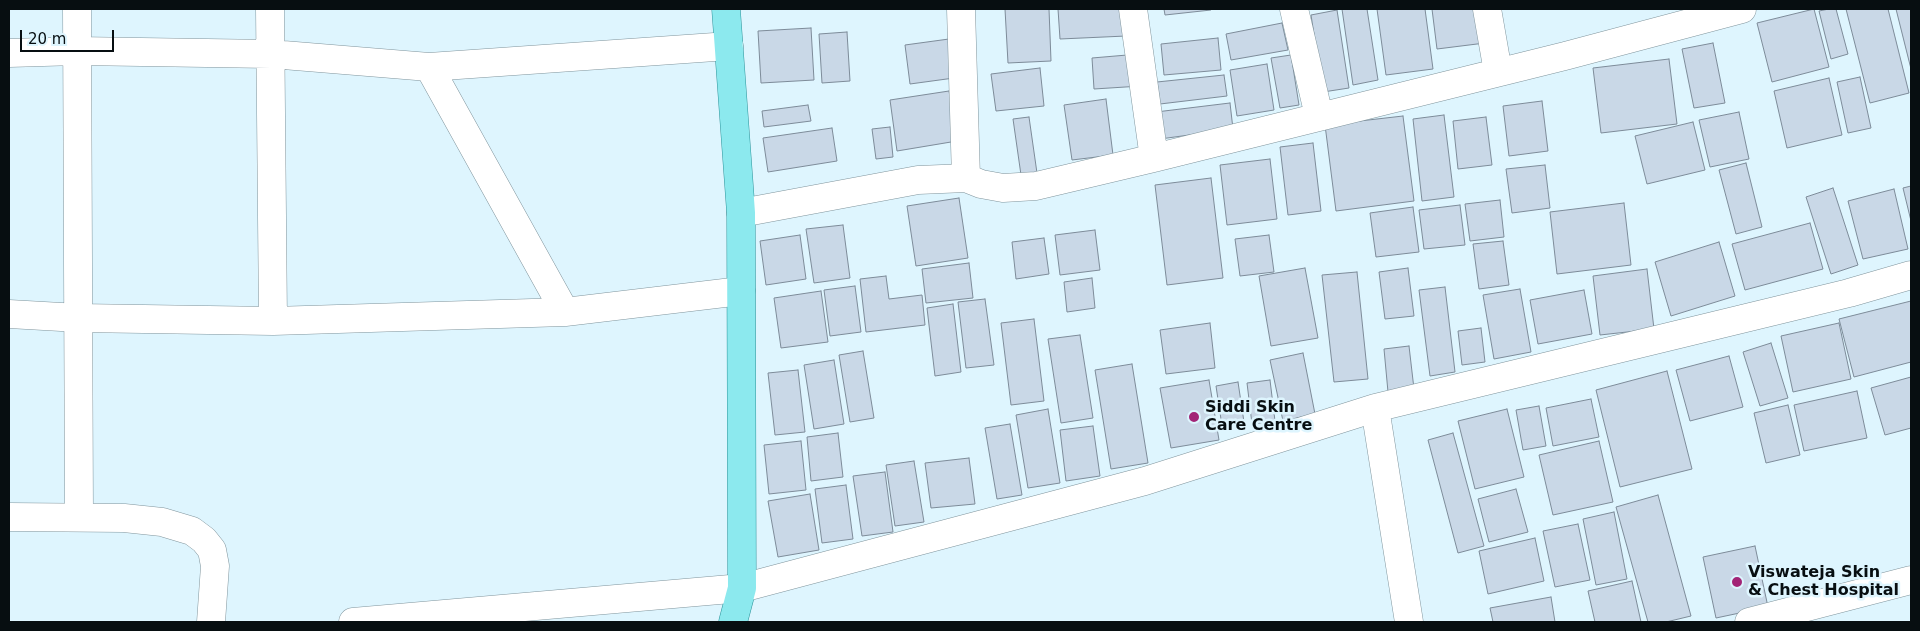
<!DOCTYPE html>
<style>
body{margin:0}
#map{position:relative;width:1920px;height:631px;overflow:hidden;background:#def5fe;font-family:"DejaVu Sans",sans-serif}
canvas{display:block}
.frame{position:absolute;inset:0;border:10px solid #070e11;pointer-events:none}
.scale{position:absolute;left:20px;top:30px;width:94px;height:22px;box-sizing:border-box;border:2px solid #070e11;border-top:0;padding-left:6px;font-size:15px;line-height:18px;white-space:nowrap;color:#070e11;-webkit-text-stroke:4px #def5fe;paint-order:stroke}
</style>
<div id="map">
<canvas width="1920" height="631"></canvas>
<div class="frame"></div>
<div class="scale">20 m</div>
</div>
<script>
const ctx = document.querySelector('canvas').getContext('2d');
ctx.lineJoin = 'round';
function fillPath(path, color) { ctx.fillStyle = color; ctx.fill(path, 'evenodd'); }
const toPath = rows => new Path2D(rows.map(r => 'M' + r).join(''));
function stroke(path, color, width, dash) { ctx.strokeStyle = color; ctx.lineWidth = width; ctx.lineCap = dash ? 'butt' : 'round'; ctx.setLineDash(dash || []); ctx.stroke(path); }
function write(font, color, halo, rows, align = 'center') {
  ctx.font = font + ' "DejaVu Sans",sans-serif'; ctx.lineWidth = 5; ctx.setLineDash([]); ctx.textBaseline = 'middle'; ctx.strokeStyle = halo; ctx.fillStyle = color; for (const [text, x, y, turn = 0] of rows) {
    ctx.save(); ctx.translate(x, y); ctx.rotate((+turn || 0) * Math.PI / 180); ctx.textAlign = isNaN(turn) ? turn : align; if (halo) ctx.strokeText(text, 0, 0); ctx.fillText(text, 0, 0); ctx.restore();
  }
}
const building = toPath([
 [1005,9,1049,9,1051,61,1008,63,1005,9],
 [1058,9,1124,9,1126,36,1060,39,1058,9],
 [1164,9,1211,9,1211,10,1165,15,1164,9],
 [1342,9,1367,9,1378,80,1353,85,1342,9],
 [1377,9,1425,9,1433,69,1386,75,1377,9],
 [1432,9,1481,9,1485,43,1437,49,1432,9],
 [1814,9,1829,67,1772,82,1757,23,1814,9],
 [1829,9,1836,9,1848,54,1831,59,1819,11,1829,9],
 [1846,9,1888,9,1909,93,1870,103,1846,9],
 [1896,9,1911,9,1911,69,1896,9],
 [1337,10,1349,88,1323,92,1311,15,1337,10],
 [1282,23,1288,50,1231,60,1226,34,1282,23],
 [811,28,814,80,761,83,758,31,811,28],
 [847,32,850,81,822,83,819,34,847,32],
 [1218,38,1221,70,1164,75,1161,44,1218,38],
 [949,39,954,78,910,84,905,45,949,39],
 [1713,43,1725,103,1694,108,1682,49,1713,43],
 [1139,54,1141,86,1094,89,1092,58,1139,54],
 [1291,55,1299,105,1280,108,1271,58,1291,55],
 [1669,59,1677,124,1601,133,1593,68,1669,59],
 [1267,64,1274,110,1237,116,1230,70,1267,64],
 [1040,68,1044,106,996,111,991,74,1040,68],
 [1224,75,1227,96,1160,104,1157,82,1224,75],
 [1860,77,1871,128,1848,133,1837,82,1860,77],
 [1829,78,1842,135,1787,148,1774,91,1829,78],
 [949,91,957,141,897,151,890,100,949,91],
 [1106,99,1113,155,1072,160,1064,105,1106,99],
 [1542,101,1548,151,1509,156,1503,106,1542,101],
 [1230,103,1233,129,1160,139,1156,112,1230,103],
 [808,105,811,121,764,127,762,111,808,105],
 [1739,112,1749,159,1710,167,1699,120,1739,112],
 [1444,115,1454,197,1422,201,1413,119,1444,115],
 [1403,116,1414,201,1336,211,1325,125,1403,116],
 [1029,117,1037,173,1021,175,1013,119,1029,117],
 [1486,117,1492,165,1458,169,1453,121,1486,117],
 [1693,122,1705,170,1647,184,1635,136,1693,122],
 [890,127,893,157,876,159,872,129,890,127],
 [832,128,837,161,768,172,763,138,832,128],
 [1313,143,1321,211,1288,215,1280,147,1313,143],
 [1270,159,1277,219,1227,225,1220,165,1270,159],
 [1746,163,1762,227,1736,234,1719,170,1746,163],
 [1545,165,1550,208,1512,213,1506,169,1545,165],
 [1211,178,1223,278,1167,285,1155,185,1211,178],
 [1911,186,1911,221,1903,188,1911,186],
 [1833,188,1858,265,1831,274,1806,197,1833,188],
 [1894,189,1908,249,1863,259,1848,201,1894,189],
 [959,198,968,258,916,266,907,206,959,198],
 [1500,200,1504,237,1470,241,1465,204,1500,200],
 [1624,203,1631,265,1557,274,1550,212,1624,203],
 [1460,205,1465,245,1424,249,1419,210,1460,205],
 [1413,207,1419,252,1376,257,1370,213,1413,207],
 [1810,223,1823,269,1745,290,1732,244,1810,223],
 [843,225,850,278,814,283,806,229,843,225],
 [1095,230,1100,270,1060,275,1055,235,1095,230],
 [800,235,806,279,766,285,760,241,800,235],
 [1269,235,1274,272,1240,276,1235,239,1269,235],
 [1044,238,1049,274,1016,279,1012,242,1044,238],
 [1503,241,1509,285,1479,289,1473,244,1503,241],
 [1719,242,1735,296,1671,316,1655,262,1719,242],
 [969,263,973,298,926,303,922,269,969,263],
 [1305,268,1318,338,1271,346,1259,276,1305,268],
 [1408,268,1414,316,1385,319,1379,272,1408,268],
 [1647,269,1654,329,1600,335,1593,276,1647,269],
 [1357,272,1368,379,1334,382,1322,275,1357,272],
 [886,276,889,299,922,295,925,325,866,332,860,279,886,276],
 [1092,278,1095,308,1067,312,1064,282,1092,278],
 [855,286,861,332,830,336,824,290,855,286],
 [1445,287,1455,372,1430,376,1419,290,1445,287],
 [1520,289,1531,352,1494,359,1483,295,1520,289],
 [1584,290,1592,334,1538,344,1530,300,1584,290],
 [821,291,828,342,781,348,774,298,821,291],
 [985,299,994,365,966,368,958,302,985,299],
 [1911,301,1911,362,1854,377,1839,319,1911,301],
 [953,304,961,372,935,376,927,308,953,304],
 [1034,319,1044,401,1011,405,1001,323,1034,319],
 [1210,323,1215,368,1166,374,1160,330,1210,323],
 [1839,323,1851,379,1793,392,1781,336,1839,323],
 [1481,328,1485,362,1462,365,1458,331,1481,328],
 [1080,335,1093,418,1061,423,1048,339,1080,335],
 [1771,343,1788,398,1760,406,1743,352,1771,343],
 [1409,346,1414,389,1388,392,1384,349,1409,346],
 [863,351,874,418,850,422,839,355,863,351],
 [1303,353,1315,414,1283,421,1270,360,1303,353],
 [1729,356,1743,407,1690,421,1676,370,1729,356],
 [834,360,844,424,814,429,804,365,834,360],
 [1132,364,1148,463,1111,469,1095,370,1132,364],
 [798,370,805,432,775,435,768,373,798,370],
 [1667,371,1692,469,1620,487,1596,390,1667,371],
 [1911,377,1911,428,1885,435,1871,388,1911,377],
 [1209,380,1219,440,1171,448,1160,388,1209,380],
 [1270,380,1275,421,1252,424,1247,383,1270,380],
 [1238,382,1244,422,1222,426,1216,386,1238,382],
 [1857,391,1867,438,1804,451,1794,405,1857,391],
 [1591,399,1599,437,1553,446,1546,408,1591,399],
 [1788,405,1800,455,1766,463,1754,413,1788,405],
 [1539,406,1546,446,1523,450,1516,410,1539,406],
 [1048,409,1060,483,1028,488,1016,415,1048,409],
 [1507,409,1524,477,1475,489,1458,421,1507,409],
 [1010,424,1022,495,997,499,985,428,1010,424],
 [1093,426,1100,476,1066,481,1060,430,1093,426],
 [838,433,843,477,811,481,807,437,838,433],
 [1453,433,1484,546,1458,553,1428,440,1453,433],
 [801,441,806,490,769,494,764,445,801,441],
 [1599,441,1613,502,1553,515,1539,455,1599,441],
 [969,458,975,504,931,508,925,463,969,458],
 [914,461,924,522,895,526,886,465,914,461],
 [885,472,893,532,862,536,853,476,885,472],
 [846,485,853,539,822,543,815,489,846,485],
 [1516,489,1528,532,1489,542,1478,499,1516,489],
 [810,494,819,550,778,557,768,501,810,494],
 [1658,495,1691,616,1666,622,1648,622,1616,507,1658,495],
 [1614,512,1627,579,1596,585,1583,519,1614,512],
 [1578,524,1590,580,1555,587,1543,531,1578,524],
 [1535,538,1544,581,1488,594,1479,551,1535,538],
 [1755,546,1768,607,1716,618,1703,557,1755,546],
 [1632,581,1641,622,1595,622,1588,591,1632,581],
 [1551,597,1555,622,1493,622,1490,608,1551,597]
]);
fillPath(building, '#c9d8e7');
stroke(building, '#7d8b99', 1);
const minor = toPath([
 [77,9,79,517],
 [270,9,273,321],
 [961,9,966,178],
 [1133,9,1154,158],
 [1294,9,1319,116],
 [1487,9,1498,72],
 [9,53,77,51,271,54,429,67,729,46],
 [429,67,565,312],
 [741,213,918,180,966,178,981,184,1003,188,1036,186,1154,158,1565,56,1742,9],
 [9,314,79,318,273,321,565,312,741,291],
 [1375,408,1409,622],
 [9,517,124,518,162,522,192,531,204,540,212,550,215,566,211,622],
 [353,622,742,588,1145,481,1375,408,1849,293,1911,275],
 [1749,622,1911,580]
]);
const major = toPath([
 [726,9,741,213,742,588,733,622]
]);
stroke(minor, '#80959d', 29);
stroke(major, '#2c939a', 29);
stroke(minor, '#fff', 28);
stroke(major, '#8ce9ee', 28);
for (const [x, y, r, color] of [
 [1194,417,6,"#a22476"],
 [1737,582,6,"#a22476"]
]) { const dot = new Path2D(); dot.arc(x, y, r, 0, 2 * Math.PI); ctx.fillStyle = color; ctx.fill(dot); stroke(dot, '#def5fe', 2); }
write('bold 16px', '#070e11', '#def5fe', [
 ["Siddi Skin",1205,408],
 ["Care Centre",1205,426],
 ["Viswateja Skin",1748,573],
 ["& Chest Hospital",1748,591]
], 'left');
</script>
